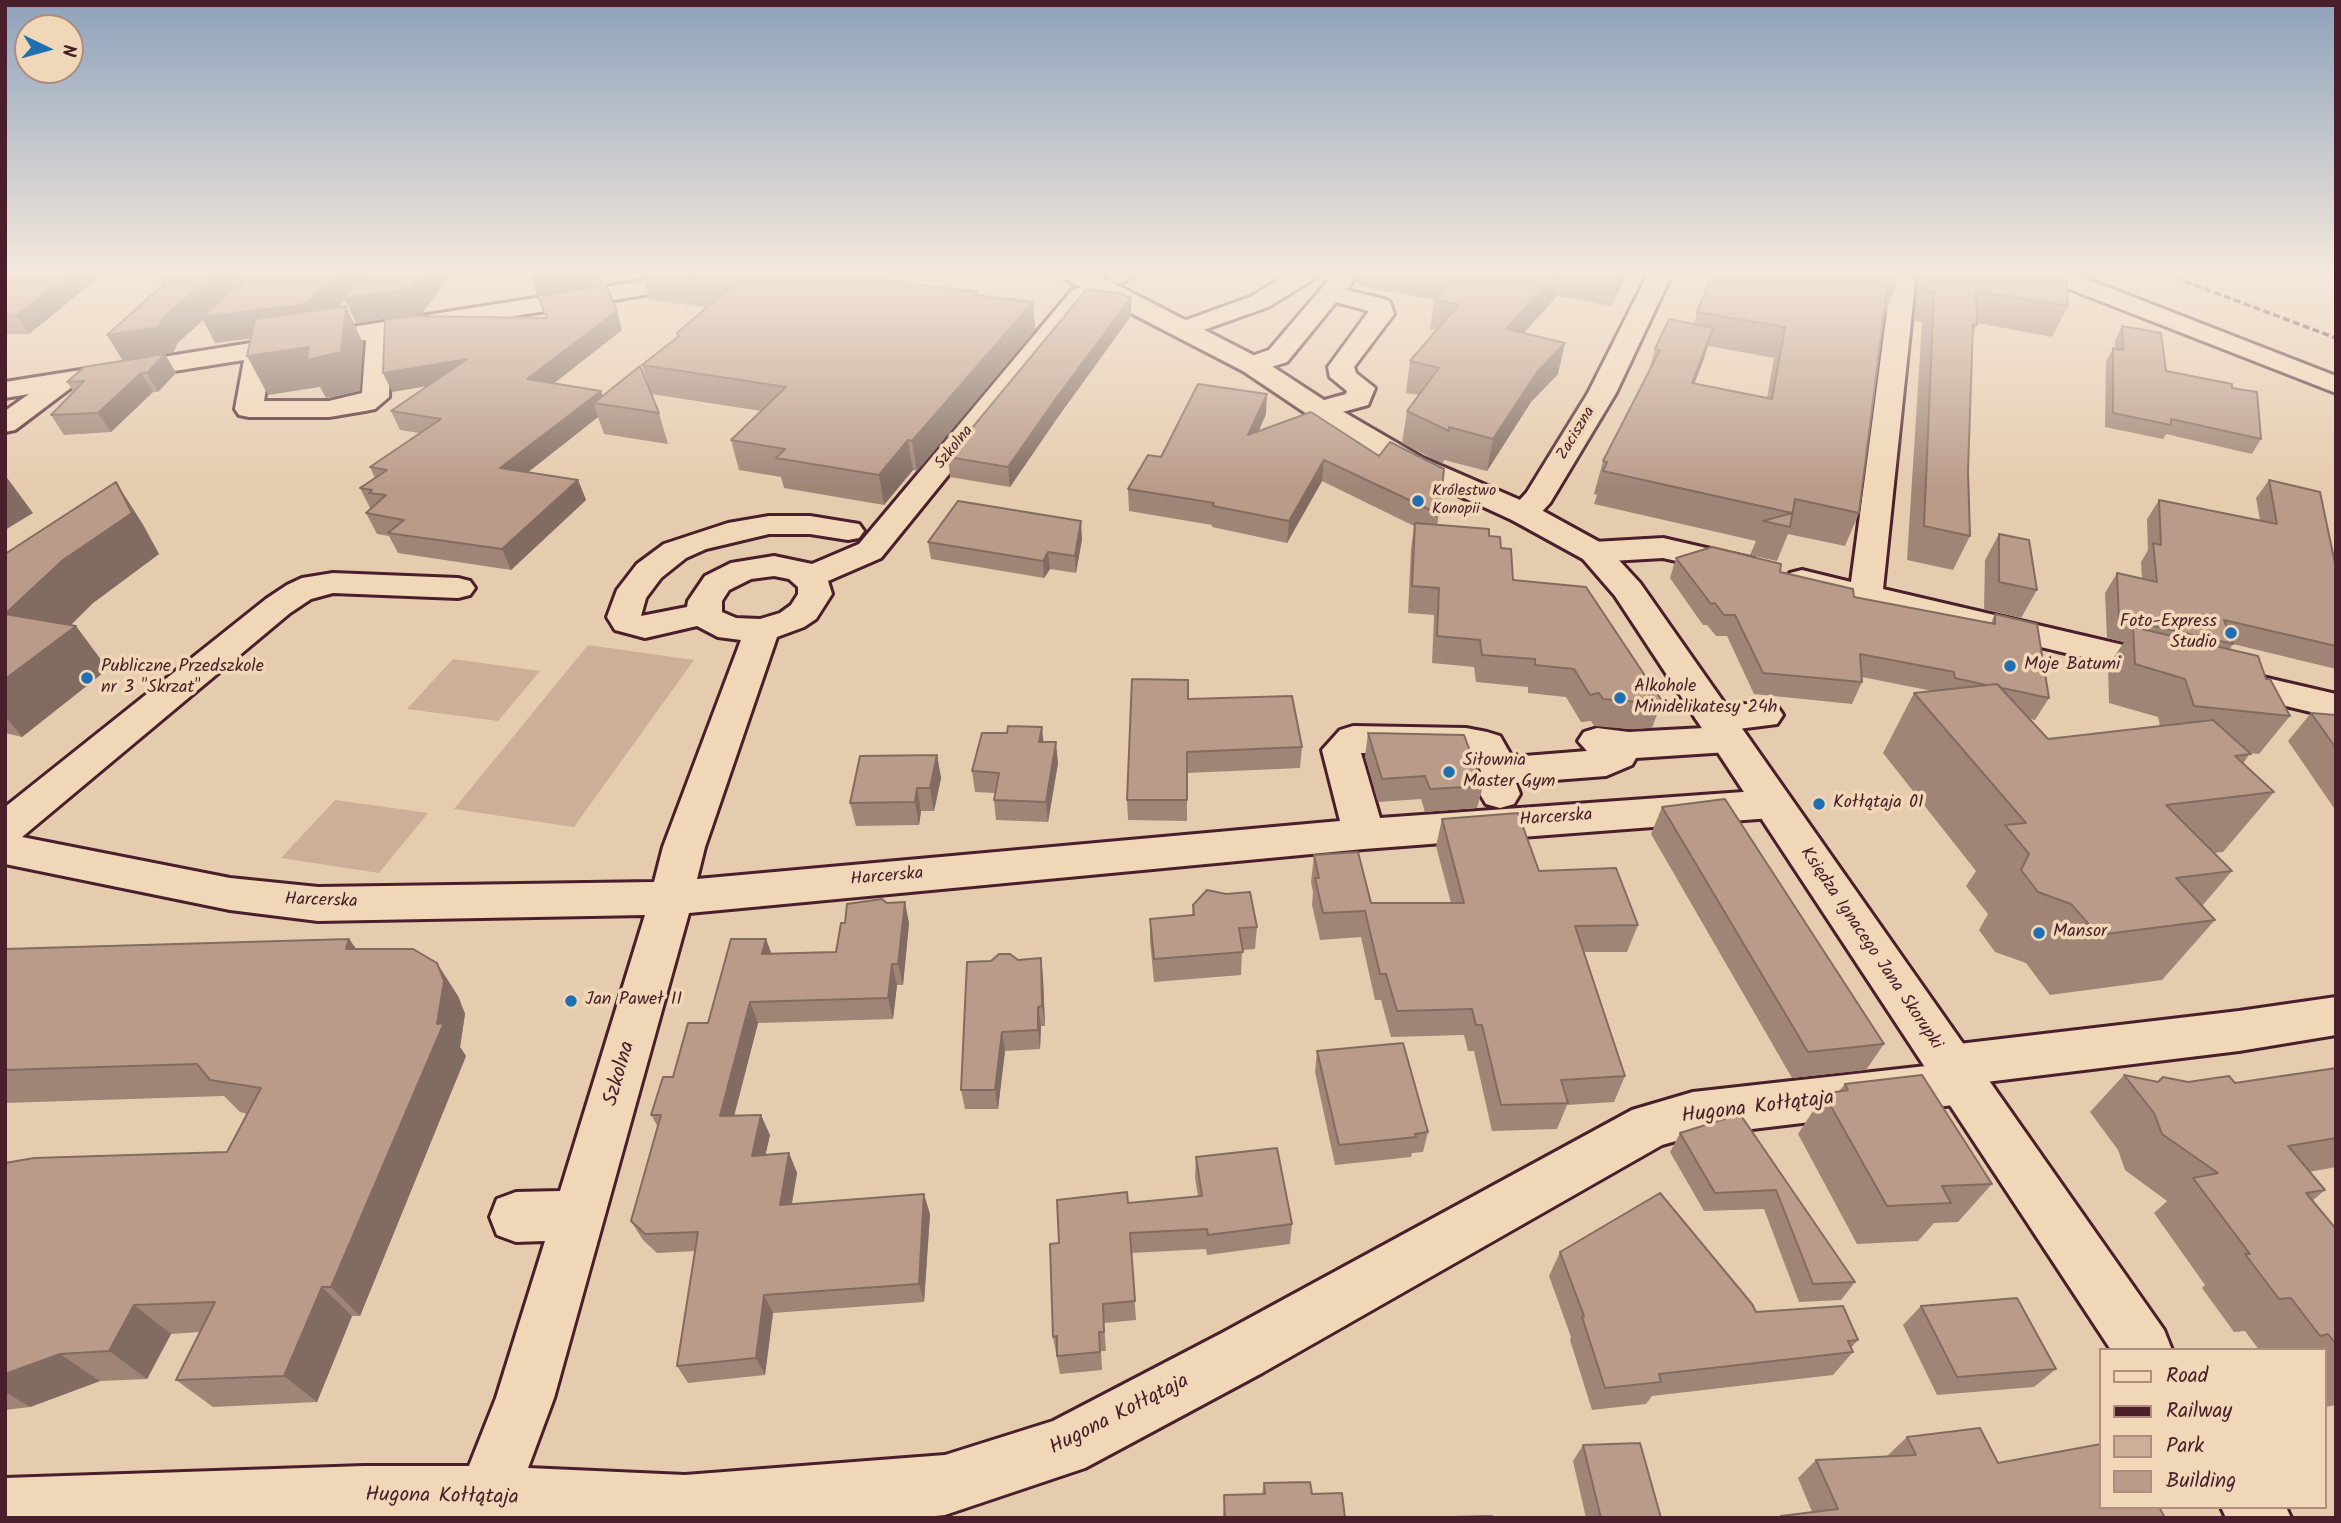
<!DOCTYPE html>
<meta charset="utf-8">
<style>
body{margin:0}
#map{position:relative;width:2341px;height:1523px;overflow:hidden;background:#e6ccaf;font-family:Kalam,sans-serif}
canvas{display:block}
.frame{position:absolute;inset:0;border:7px solid #4a1f2b;pointer-events:none}
.legend{position:absolute;left:2099px;top:1348px;width:228px;height:161px;box-sizing:border-box;background:#f0d7b7;border:2px solid #ae8d7f;margin:0;padding:9px 12px;list-style:none;font-size:21px;color:#4a1f2b}
.legend li{display:flex;align-items:center;gap:14px;height:35px}
.legend b{width:35px;border:2px solid #ae8d7f}
.north{position:absolute;left:14px;top:14px;width:70px;height:70px;box-sizing:border-box;background:#f0d7b7;border:2px solid #ae8d7f;border-radius:50%;rotate:95deg;font-size:19px;font-weight:700;line-height:28px;text-align:center;color:#4a1f2b}
.north::after{content:'';display:block;margin:auto;width:24px;height:32px;background:#1f6fb2;clip-path:polygon(50% 0,100% 100%,50% 72%,0 100%)}
</style>
<div id="map">
<canvas width="2341" height="1523"></canvas>
<div class="frame"></div>
<ul class="legend">
<li><b style="height:9px;background:#f0d7b7"></b>Road</li>
<li><b style="height:9px;background:#4a1f2b"></b>Railway</li>
<li><b style="height:19px;background:#ccaf99"></b>Park</li>
<li><b style="height:19px;background:#ba9b8a"></b>Building</li>
</ul>
<div class="north">N</div>
</div>
<script>
const ctx = document.querySelector('canvas').getContext('2d');
ctx.lineJoin = 'round';
function fillPath(path, color) { ctx.fillStyle = color; ctx.fill(path, 'evenodd'); }
const toPath = rows => new Path2D(rows.map(r => 'M' + r).join(''));
function stroke(path, color, width, dash) { ctx.strokeStyle = color; ctx.lineWidth = width; ctx.lineCap = dash ? 'butt' : 'round'; ctx.setLineDash(dash || []); ctx.stroke(path); }
function write(font, color, halo, rows, align = 'center') {
  ctx.font = font + ' Kalam,sans-serif'; ctx.lineWidth = 7; ctx.setLineDash([]); ctx.textBaseline = 'middle'; ctx.strokeStyle = halo; ctx.fillStyle = color; for (const [text, x, y, turn = 0] of rows) {
    ctx.save(); ctx.translate(x, y); ctx.rotate((+turn || 0) * Math.PI / 180); ctx.textAlign = isNaN(turn) ? turn : align; if (halo) ctx.strokeText(text, 0, 0); ctx.fillText(text, 0, 0); ctx.restore();
  }
}
fillPath(toPath([
 [588,645,694,660,574,827,454,809],
 [453,659,540,671,498,721,407,709],
 [335,800,428,813,379,873,281,858]
]), '#ccaf99');
const minor = toPath([
 [686,274,743,274,739,279,731,281,391,336,389,397,375,409,365,411,329,417,249,417,239,415,235,409,244,360,72,387,15,430,5,432,5,411,29,394,5,398,5,382,686,274],
 [366,340,362,393,329,401,264,401,271,355,366,340],
 [1107,274,1132,274,1126,281,1118,283,1110,281,1107,274],
 [1289,274,1318,274,1314,279,1268,307,1184,337,1175,334,1171,329,1175,324,1250,297,1289,274],
 [1334,274,1359,274,1346,290,1384,299,1390,302,1394,314,1354,367,1356,373,1375,388,1368,405,1320,418,1310,416,1306,410,1310,404,1346,394,1347,391,1330,377,1328,367,1369,311,1336,302,1287,362,1252,373,1243,371,1239,365,1243,359,1269,350,1334,274],
 [1648,274,1672,274,1616,393,1550,503,1534,520,1523,522,1512,520,1508,513,1527,492,1588,393,1648,274],
 [1892,274,1916,274,1883,589,2179,658,2184,666,2179,674,2166,677,1790,587,1786,580,1790,573,1802,570,1851,582,1892,274],
 [2040,274,2074,274,2336,376,2336,393,2044,279,2040,274],
 [1082,287,1091,289,1094,294,1091,299,881,558,828,581,832,594,816,619,804,627,777,637,705,847,697,879,1340,821,1322,750,1340,730,1353,726,1466,728,1487,732,1500,736,1512,757,1587,751,1578,741,1584,732,1597,728,1629,732,1704,728,1695,718,1701,709,1714,706,1764,703,1777,706,1783,715,1777,724,1738,729,1747,739,1741,748,1728,752,1636,758,1632,765,1606,776,1516,783,1520,794,1514,804,1500,808,1486,804,1480,794,1475,781,1481,771,1473,755,1361,753,1380,818,1771,790,1785,794,1791,804,1785,814,1771,818,1364,849,689,913,554,1398,528,1468,685,1475,945,1455,1053,1421,1222,1333,1632,1110,1693,1092,1926,1066,1933,1051,1950,1045,2239,1011,2336,997,2336,1035,2239,1051,1986,1082,1979,1098,1962,1104,1693,1136,1662,1145,1262,1373,1085,1468,945,1515,916,1518,5,1518,5,1478,364,1466,469,1466,496,1398,545,1241,516,1242,497,1235,490,1217,497,1199,516,1192,560,1191,645,915,318,921,230,910,5,864,5,807,266,599,287,585,302,578,333,573,458,578,470,581,475,588,470,595,458,598,333,593,311,599,290,613,22,837,230,878,318,887,654,882,663,847,741,640,718,637,697,626,645,638,615,630,607,617,617,590,637,564,664,544,728,523,769,516,810,516,859,524,864,531,859,538,848,540,810,534,769,534,706,549,686,558,661,578,646,598,641,616,687,607,688,601,705,576,731,563,774,556,812,564,859,544,1073,289,1082,287],
 [774,576,789,579,798,587,798,594,791,605,780,613,760,619,736,618,722,612,722,601,729,590,751,579,774,576],
 [1663,538,1754,559,1759,566,1754,573,1743,576,1663,558,1594,562,1583,559,1578,552,1583,545,1594,542,1663,538],
 [2228,669,2336,694,2336,718,2215,689,2210,681,2215,673,2228,669]
]);
const major = toPath([
 [1061,274,1093,274,1109,281,1261,359,1330,404,1423,458,1534,506,1605,545,1640,583,2164,1330,2172,1350,2111,1350,1615,596,1583,559,1512,520,1403,470,1310,416,1243,371,1065,279,1061,274],
 [2221,1507,2286,1507,2291,1518,2226,1518,2221,1507]
]);
stroke(minor, '#4a1f2b', 6);
stroke(major, '#4a1f2b', 6);
fillPath(minor, '#f0d7b7');
fillPath(major, '#f0d7b7');
stroke(toPath([
 [2165,274,2336,338]
]), '#4a1f2b', 3.5, [7, 3.5]);
fillPath(toPath([
 [5,274,103,274,29,334,5,334],
 [642,274,853,274,852,275,977,292,978,295,1033,302,1035,330,917,471,913,470,884,505,784,488,781,477,739,470,731,440,761,411,651,394,642,365,678,337,677,333,707,307,649,300],
 [1359,274,1627,274,1611,306,1557,296,1523,334,1558,374,1531,402,1487,471,1444,460,1443,464,1402,443,1407,411,1418,395,1406,393,1410,361,1436,331,1430,329,1434,300,1358,286],
 [1688,274,1897,274,1895,288,1884,317,1859,513,1845,546,1788,534,1777,561,1750,555,1756,541,1594,504,1597,495,1594,494,1603,461,1649,370,1655,349,1694,324,1697,312,1712,278],
 [1708,346,1774,358,1767,398,1694,384],
 [1919,274,2066,274,2068,306,2052,337,1977,323,1973,335,1968,471,1970,536,1953,570,1907,560,1922,322,1914,321],
 [1131,316,1058,417,1010,487,950,477,948,457],
 [2122,326,2166,371,2232,388,2261,439,2252,454,2166,434,2163,439,2105,427,2106,362,2113,348,2115,349,2115,340],
 [622,330,554,383,603,396,659,413,668,444,604,434,598,417,528,472,578,480,586,500,511,570,398,553,389,536,377,534,366,513,372,508,370,508,360,488,375,478,370,467,419,433,400,430,391,411,428,386,392,392],
 [84,367,176,373,158,392,153,392,111,432,64,435,51,415,74,392,67,382],
 [1311,412,1439,514,1437,525,1489,536,1501,548,1513,580,1662,701,1652,728,1629,729,1594,726,1591,721,1581,722,1566,697,1528,693,1528,687,1476,682,1474,667,1432,663,1434,615,1408,613,1411,549,1414,526,1322,481,1287,543,1212,527,1212,525,1129,511,1128,489,1161,457,1266,414,1259,431],
 [2269,480,2336,568,2336,669,2233,644,2229,650,2266,679,2290,716,2259,754,2250,753,2243,764,2274,792,2223,852,2214,853,2232,871,2202,906,2215,920,2162,980,2050,995,2026,963,1995,952,1979,930,1988,914,1966,886,1976,871,1883,753,1914,693,1932,691,1862,677,1862,682,1852,704,1754,694,1727,636,1716,636,1707,625,1703,625,1670,578,1676,558,1780,572,1854,597,1991,623,1995,614,2049,698,2035,720,2030,719,2048,739,2160,726,2158,717,2109,703,2108,666,2124,642,2107,638,2105,593,2117,573,2142,579,2141,562,2148,550,2147,519,2159,500,2260,520,2256,498],
 [142,523,159,554,93,603,71,625,108,669,22,737,5,733,5,554],
 [1999,534,2037,590,2021,618,1984,609,1985,560],
 [1082,539,1076,573,1050,569,1044,578,931,559,928,542],
 [1188,699,1302,747,1300,768,1187,773,1187,821,1128,820,1127,800],
 [2311,713,2336,715,2336,811,2288,741],
 [1368,733,1483,786,1477,808,1425,812,1421,799,1378,802,1365,756],
 [1043,742,1058,763,1048,822,996,820,994,800,995,793,975,792,972,771],
 [937,755,941,778,934,811,921,811,919,825,856,826,850,803],
 [1662,807,1884,1044,1866,1070,1792,1078,1651,834],
 [1442,819,1638,925,1627,952,1584,952,1625,1076,1614,1102,1567,1105,1557,1129,1492,1131,1474,1051,1468,1051,1464,1035,1391,1037,1381,1000,1375,1000,1361,937,1320,940,1312,905,1313,892,1311,882,1314,855,1371,903,1451,903,1436,846],
 [1193,905,1257,927,1255,949,1242,950,1241,975,1154,982,1150,941,1150,919,1192,915],
 [909,923,903,985,897,985,893,1019,758,1023,734,1115,770,1135,765,1155,789,1153,797,1173,792,1204,930,1214,924,1302,773,1313,765,1375,688,1383,677,1366,695,1251,657,1253,643,1240,631,1221,658,1127,651,1115,673,1077,708,1023,771,954,836,952],
 [349,939,356,949,458,996,465,1014,460,1047,466,1056,360,1316,352,1316,317,1402,213,1407,176,1380,200,1332,171,1334,147,1379,100,1381,30,1407,5,1410,5,1163,227,1152,248,1114,240,1112,224,1096,5,1103,5,949],
 [1018,960,1043,977,1045,1026,1041,1026,1040,1049,1005,1051,998,1109,965,1109,961,1090],
 [1317,1051,1428,1132,1423,1152,1412,1153,1411,1157,1335,1165,1315,1072],
 [2336,1068,2336,1167,2309,1172,2325,1190,2312,1201,2336,1229,2336,1405,2325,1407,2325,1350,2259,1350,2245,1331,2234,1332,2202,1288,2205,1285,2154,1213,2167,1201,2125,1170,2118,1150,2090,1112,2124,1075,2158,1082,2235,1083],
 [1845,1084,1992,1184,1958,1222,1934,1223,1918,1241,1857,1244,1798,1134,1824,1094,1839,1091],
 [1731,1117,1855,1282,1841,1300,1799,1302,1764,1209,1704,1211,1670,1152,1680,1133],
 [1196,1157,1292,1224,1290,1244,1207,1255,1206,1249,1131,1253,1136,1320,1104,1323,1106,1351,1101,1351,1102,1370,1060,1374,1053,1337,1059,1243,1128,1203,1198,1196,1195,1178],
 [1560,1252,1756,1312,1858,1340,1851,1348,1853,1352,1833,1375,1652,1396,1646,1404,1592,1410,1570,1340,1571,1337,1549,1276],
 [1921,1306,2056,1369,2034,1387,1937,1395,1903,1325],
 [1907,1437,1998,1463,2165,1518,1779,1518,1781,1516,1812,1512,1798,1478,1816,1460,1887,1456],
 [1583,1445,1661,1518,1586,1518,1573,1461],
 [1264,1483,1312,1494,1345,1518,1223,1518,1224,1495,1262,1494]
]), '#a08577');
fillPath(toPath([
 [70,274,103,274,29,334,17,315],
 [214,274,452,274,422,313,356,323,345,300,319,330,215,343,203,320,178,343,173,353,123,361,107,335,164,317],
 [540,274,601,274,604,284,537,295,531,276],
 [1556,274,1561,274,1557,296,1500,360,1506,329],
 [1620,274,1627,274,1611,306,1619,276],
 [1131,298,1131,316,1058,417,1010,487,1008,467,1057,397],
 [1033,302,1035,330,917,471,912,441],
 [346,306,363,343,360,391,326,398,320,387,268,395,247,356],
 [617,311,622,330,534,399,527,379],
 [1713,328,1704,359,1682,415,1692,383],
 [1565,343,1558,374,1531,402,1487,471,1493,439,1538,371],
 [165,354,176,373,158,392,147,373],
 [467,359,474,378,392,392,383,373],
 [141,373,153,392,111,432,98,413],
 [601,391,606,405,594,403,598,417,508,488,500,468],
 [1267,394,1266,414,1247,456,1248,435],
 [908,440,913,470,884,505,879,475],
 [1324,460,1322,481,1287,543,1289,521],
 [5,475,33,513,5,530],
 [578,480,586,500,511,570,502,549],
 [116,482,142,523,159,554,93,603,49,646,76,626,108,669,22,737,5,716,5,614],
 [1081,521,1082,539,1076,573,1075,556],
 [1048,552,1050,569,1044,578,1043,561],
 [1042,727,1044,748,1039,742],
 [1056,742,1058,763,1048,822,1046,802],
 [937,755,941,778,934,811,930,788],
 [917,788,921,811,919,825,915,802],
 [905,902,909,923,903,985,898,964],
 [349,939,373,972,346,949],
 [766,939,774,960,762,954],
 [1041,958,1043,977,1045,1026,1042,1006],
 [437,963,458,996,465,1014,460,1047,466,1056,360,1316,331,1287,437,1024],
 [892,964,897,985,893,1019,888,998],
 [750,1002,758,1023,729,1136,720,1116],
 [1038,1007,1041,1026,1040,1049,1038,1030],
 [1002,1032,1005,1051,998,1109,995,1090],
 [761,1115,770,1135,761,1175,752,1156],
 [789,1153,797,1173,788,1224,780,1205],
 [924,1194,930,1214,924,1302,919,1284],
 [322,1287,352,1316,317,1402,284,1376],
 [764,1295,773,1313,765,1375,756,1358],
 [134,1305,171,1334,147,1379,109,1351],
 [60,1354,100,1381,30,1407,5,1392,5,1374]
]), '#826c61');
const building = toPath([
 [5,274,70,274,17,315,5,316,5,274],
 [214,274,164,317,159,327,107,335,165,283,159,274,214,274],
 [250,274,335,274,306,304,202,317,250,274],
 [366,274,423,274,412,288,344,298,366,274],
 [654,274,841,274,977,292,975,295,1033,302,912,441,908,440,879,475,776,458,785,449,731,440,786,387,642,365,679,336,677,333,734,284,654,274],
 [1458,274,1556,274,1506,329,1565,343,1538,371,1493,439,1449,427,1449,431,1407,411,1439,368,1410,361,1458,305,1434,299,1460,274,1458,274],
 [1713,274,1897,274,1895,288,1887,287,1859,513,1795,499,1790,527,1763,521,1792,513,1603,471,1607,462,1603,461,1660,350,1655,349,1669,319,1713,328,1692,383,1772,399,1785,327,1697,312,1713,274],
 [1928,274,2066,274,2068,306,1976,291,1977,325,1973,324,1968,471,1970,536,1924,526,1934,292,1926,291,1928,274],
 [606,285,617,311,527,379,601,391,500,468,578,480,502,549,388,533,404,520,366,513,386,495,369,493,372,490,360,488,387,470,370,467,441,419,391,411,467,359,383,373,385,320,412,316,547,318,538,296,606,285],
 [1087,289,1122,294,1131,298,1057,397,1008,467,948,457,1087,289],
 [346,306,341,352,307,360,309,347,247,356,255,319,346,306],
 [2122,326,2161,333,2166,371,2232,384,2232,388,2257,392,2261,439,2171,419,2171,425,2113,413,2113,348,2123,350,2122,326],
 [165,354,147,373,141,373,98,413,51,415,84,381,67,382,84,367,165,354],
 [640,366,659,413,594,403,640,366],
 [1198,384,1267,394,1248,435,1311,412,1379,456,1390,442,1444,469,1439,514,1324,460,1289,521,1213,506,1214,503,1128,489,1148,455,1161,457,1198,384],
 [2269,480,2320,492,2336,568,2336,646,2224,620,2233,644,2119,618,2117,573,2157,582,2153,543,2161,545,2159,500,2277,524,2269,480],
 [116,482,132,513,63,560,5,614,5,554,116,482],
 [958,501,1081,521,1075,556,1048,552,1043,561,928,542,958,501],
 [1415,523,1489,529,1489,536,1500,537,1501,548,1511,549,1513,580,1586,587,1662,701,1638,702,1603,699,1599,693,1590,695,1574,669,1535,665,1535,659,1482,655,1480,640,1437,636,1439,588,1412,586,1415,523],
 [1999,534,2029,540,2037,590,1999,582,1999,534],
 [1712,547,1781,564,1780,572,1853,589,1854,597,1995,624,1995,614,2037,624,2049,698,2002,688,1997,684,1986,685,1955,678,1954,672,1860,654,1862,682,1763,673,1735,615,1724,615,1715,603,1711,604,1676,558,1712,547],
 [5,614,76,626,5,679,5,614],
 [2133,627,2258,656,2266,679,2270,679,2290,716,2194,706,2185,679,2135,664,2133,627],
 [1132,679,1188,680,1188,699,1292,696,1302,747,1187,752,1187,800,1127,800,1132,679],
 [1997,684,2048,739,2213,720,2251,754,2235,756,2274,792,2166,805,2232,871,2176,878,2215,920,2098,935,2071,904,2038,892,2021,870,2029,854,2005,825,2026,823,1914,693,1997,684],
 [2311,713,2336,715,2336,748,2311,713],
 [1008,726,1042,727,1039,742,1056,742,1046,802,994,800,999,773,972,771,982,733,1007,733,1008,726],
 [1368,733,1464,735,1483,786,1430,789,1425,776,1382,779,1368,733],
 [937,755,930,788,917,788,915,802,850,803,860,756,937,755],
 [1725,799,1884,1044,1808,1052,1662,807,1725,799],
 [1518,813,1539,871,1616,868,1638,925,1575,926,1625,1076,1561,1080,1568,1103,1501,1105,1482,1025,1476,1025,1472,1009,1397,1011,1386,974,1380,974,1365,911,1323,913,1315,878,1319,878,1314,855,1358,852,1371,903,1464,903,1442,819,1518,813],
 [1207,890,1226,894,1250,892,1257,927,1239,928,1243,952,1154,959,1150,919,1194,915,1193,905,1207,890],
 [882,899,887,903,905,902,898,964,892,964,888,998,750,1002,720,1116,761,1115,752,1156,789,1153,780,1205,924,1194,919,1284,764,1295,756,1358,677,1366,698,1232,645,1234,631,1221,661,1115,651,1115,663,1077,673,1077,688,1023,708,1023,731,939,766,939,762,954,836,952,841,923,845,923,847,904,882,899],
 [349,939,346,949,413,949,437,963,444,981,437,1024,444,1023,331,1287,322,1287,284,1376,176,1380,215,1302,134,1305,109,1351,60,1354,5,1374,5,1163,34,1158,227,1152,261,1088,210,1080,197,1064,5,1070,5,949,349,939],
 [999,954,1010,954,1018,960,1041,958,1042,1006,1038,1007,1038,1030,1002,1032,995,1090,961,1090,967,962,991,961,999,954],
 [1403,1043,1428,1132,1415,1134,1416,1137,1339,1145,1317,1051,1403,1043],
 [2336,1068,2336,1138,2288,1146,2325,1190,2306,1193,2336,1229,2336,1344,2328,1334,2320,1336,2291,1298,2279,1299,2245,1254,2250,1254,2193,1178,2218,1173,2162,1134,2154,1113,2124,1075,2158,1082,2163,1077,2188,1082,2229,1076,2235,1083,2336,1068],
 [1922,1075,1992,1184,1942,1186,1951,1203,1887,1206,1824,1094,1848,1090,1845,1084,1922,1075],
 [1731,1117,1742,1117,1855,1282,1813,1284,1776,1190,1715,1193,1680,1133,1731,1117],
 [1277,1148,1292,1224,1208,1235,1207,1229,1130,1233,1135,1301,1103,1304,1104,1332,1099,1332,1100,1352,1057,1356,1057,1336,1053,1337,1050,1244,1059,1243,1057,1200,1127,1192,1128,1203,1202,1196,1196,1157,1277,1148],
 [1660,1193,1752,1304,1756,1312,1843,1306,1858,1340,1848,1341,1853,1352,1659,1374,1661,1382,1605,1388,1582,1317,1584,1316,1560,1252,1660,1193],
 [2017,1298,2056,1369,1957,1377,1921,1306,2017,1298],
 [1980,1428,1998,1463,2101,1444,2101,1507,2159,1507,2165,1518,1782,1518,1781,1516,1838,1509,1816,1460,1916,1455,1907,1437,1980,1428],
 [1640,1443,1661,1518,1601,1518,1583,1445,1640,1443],
 [1310,1482,1312,1494,1342,1493,1345,1518,1225,1518,1224,1495,1265,1494,1264,1483,1310,1482],
 [1492,1516,1493,1518,1414,1518,1492,1516]
]);
fillPath(building, '#ba9b8a');
stroke(building, '#826c61', 2);
const sky = ctx.createLinearGradient(0, 0, 0, 487);
sky.addColorStop(0, '#8ea2bc');
sky.addColorStop(0.56, '#f4e8db');
sky.addColorStop(1, '#f4e8db00');
ctx.fillStyle = sky;
ctx.fillRect(0, 0, 2341, 487);
for (const [x, y, r, color] of [
 [1418,501,7,"#1f6fb2"],
 [2231,633,7,"#1f6fb2"],
 [2010,666,7,"#1f6fb2"],
 [87,678,7,"#1f6fb2"],
 [1620,698,7,"#1f6fb2"],
 [1449,772,7,"#1f6fb2"],
 [1819,804,7,"#1f6fb2"],
 [2039,933,7,"#1f6fb2"],
 [571,1001,7,"#1f6fb2"]
]) { const dot = new Path2D(); dot.arc(x, y, r, 0, 2 * Math.PI); ctx.fillStyle = color; ctx.fill(dot); stroke(dot, '#f0d7b7', 2.5); }
write('16px', '#4a1f2b', '#f0d7b7', [
 ["Zaciszna",1577,434,-59],
 ["Szkolna",955,448,-51]
]);
write('16px', '#4a1f2b', '#f0d7b7', [
 ["Królestwo",1432,492],
 ["Konopii",1432,510]
], 'left');
write('18px', '#4a1f2b', '#f0d7b7', [
 ["Foto-Express",2217,623,"right"],
 ["Studio",2217,644,"right"],
 ["Moje Batumi",2024,666],
 ["Publiczne Przedszkole",101,668],
 ["nr 3 \"Skrzat\"",101,689],
 ["Alkohole",1634,688],
 ["Minidelikatesy 24h",1634,709],
 ["Siłownia",1463,762],
 ["Master Gym",1463,783],
 ["Kołłątaja 01",1833,804],
 ["Mansor",2053,933],
 ["Jan Paweł II",585,1001]
], 'left');
write('18px', '#4a1f2b', '#f0d7b7', [
 ["Harcerska",1556,819,-4],
 ["Harcerska",887,878,-5],
 ["Harcerska",321,902,2],
 ["Księdza Ignacego Jana Skorupki",1870,949,56]
]);
write('21px', '#4a1f2b', '#f0d7b7', [
 ["Szkolna",621,1074,-74],
 ["Hugona Kołłątaja",1758,1109,-7],
 ["Hugona Kołłątaja",1120,1416,-27],
 ["Hugona Kołłątaja",442,1498,1]
]);
</script>
